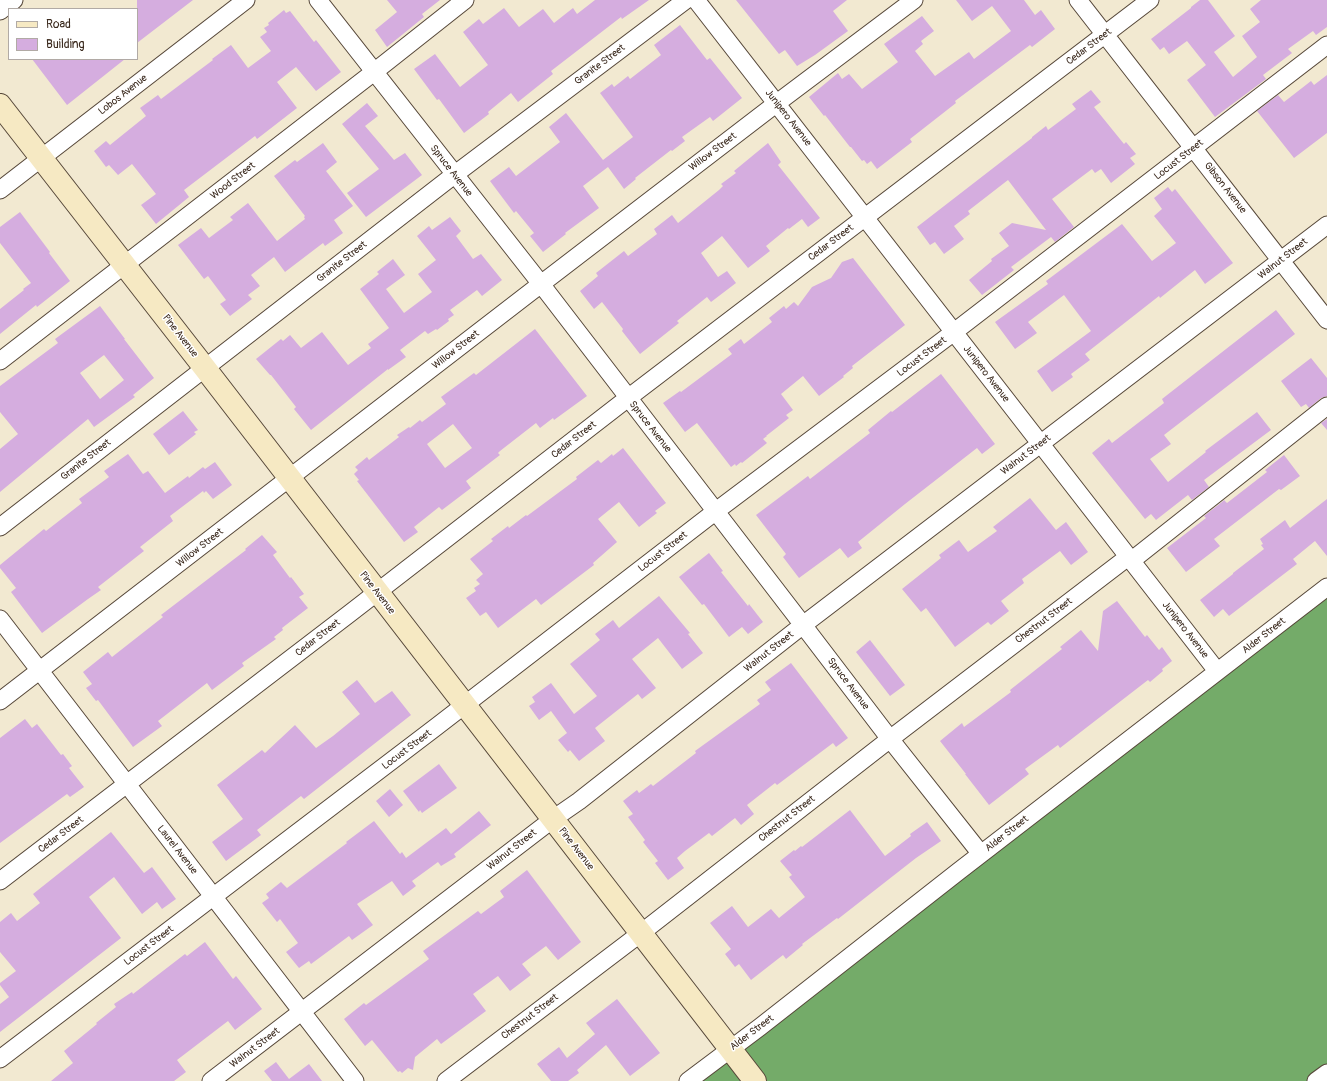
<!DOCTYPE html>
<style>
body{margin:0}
#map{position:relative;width:1327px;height:1081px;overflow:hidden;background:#f2e9d1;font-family:Pangolin,sans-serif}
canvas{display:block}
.legend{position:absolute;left:8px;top:8px;width:130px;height:52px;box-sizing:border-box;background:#fff;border:1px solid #b1aaa5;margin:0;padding:5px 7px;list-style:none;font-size:12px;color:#3b2a1e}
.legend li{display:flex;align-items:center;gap:8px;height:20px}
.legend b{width:20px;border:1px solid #b1aaa5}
</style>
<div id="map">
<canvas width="1327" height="1081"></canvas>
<ul class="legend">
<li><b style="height:5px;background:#f6e9c3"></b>Road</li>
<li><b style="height:11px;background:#d5addf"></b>Building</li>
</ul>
</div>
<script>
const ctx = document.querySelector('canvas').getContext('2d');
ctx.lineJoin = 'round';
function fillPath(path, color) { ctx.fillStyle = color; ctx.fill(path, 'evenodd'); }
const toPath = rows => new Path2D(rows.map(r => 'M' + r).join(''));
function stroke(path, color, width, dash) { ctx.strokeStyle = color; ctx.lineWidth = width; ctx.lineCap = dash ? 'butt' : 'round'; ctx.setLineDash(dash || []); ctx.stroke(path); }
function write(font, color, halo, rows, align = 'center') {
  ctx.font = font + ' Pangolin,sans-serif'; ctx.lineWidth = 3; ctx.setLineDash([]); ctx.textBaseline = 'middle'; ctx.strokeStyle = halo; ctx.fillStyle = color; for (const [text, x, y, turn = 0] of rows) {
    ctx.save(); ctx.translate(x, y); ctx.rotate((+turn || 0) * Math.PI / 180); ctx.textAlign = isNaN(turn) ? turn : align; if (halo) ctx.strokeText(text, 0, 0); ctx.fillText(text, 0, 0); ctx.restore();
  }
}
fillPath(toPath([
 [1327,587,1327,1073,1316,1081,688,1081]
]), '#74ab69');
fillPath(toPath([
 [137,0,193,0,137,43],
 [387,0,440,0,422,14,424,17,387,47,375,30,397,12],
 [595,0,649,0,622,19,621,17,551,71,553,74,518,102,511,93,488,112,489,114,464,133,439,99,437,100,414,69,435,54,460,87,488,65,463,32,479,19,483,24,504,8,519,27,543,9,554,23,573,8,577,14],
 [736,0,847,0,833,11,848,31,815,55,797,66,785,50,779,54],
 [956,0,1024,0,1035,15,1041,10,1055,29,1032,47,1030,45,955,101,956,103,910,139,912,142,877,169,871,161,867,164,864,160,862,161,851,147,850,147,825,115,824,116,809,97,838,73,842,79,849,74,862,89,898,62,884,44,922,16,934,31,921,41,923,44,915,51,935,76,969,52,974,59,1011,31,992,6,972,21],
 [1200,0,1208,0,1235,36,1214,52,1233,77,1257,57,1242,36,1260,22,1250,9,1261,0,1327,0,1327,27,1316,35,1313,31,1288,49,1292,53,1263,75,1266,79,1215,117,1187,80,1206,65,1187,41,1169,54,1164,47,1160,50,1151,39,1191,8,1191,7],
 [284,10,286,13,290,11,314,42,316,40,341,72,316,91,296,67,277,82,297,108,257,139,255,136,184,190,189,197,156,224,141,205,156,194,132,164,118,175,109,165,106,167,94,151,106,141,110,145,146,116,140,108,158,95,161,99,213,60,212,59,231,45,248,68,271,51,260,37,267,32,264,28,269,25,268,23],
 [680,25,707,60,710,58,742,98,713,121,710,117,682,137,685,141,672,151,671,150,635,178,636,179,624,189,608,167,583,186,599,208,565,233,566,234,543,252,530,236,534,233,516,211,514,213,490,181,509,167,516,176,560,142,549,127,566,113,603,160,633,137,600,93,612,84,614,87,628,76,630,79,661,55,654,45],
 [32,59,125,59,67,105],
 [1327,75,1327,133,1294,158,1257,111,1278,95,1284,102,1311,81,1314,85],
 [1091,90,1101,102,1094,107,1124,144,1126,142,1136,154,1130,158,1135,164,1111,183,1101,169,1095,173,1092,169,1052,199,1074,227,1055,242,1051,237,1011,267,1014,270,982,295,969,280,992,261,991,259,1009,246,999,233,1012,223,1046,230,1008,180,968,211,970,214,954,226,964,239,944,254,935,242,930,245,917,227,1032,138,1032,137,1046,126,1048,130,1076,109,1072,104],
 [367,103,378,116,365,126,394,160,405,153,422,175,366,217,347,193,379,169,342,124],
 [323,143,337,162,326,171,353,206,334,220,343,233,325,246,323,243,285,272,274,257,251,275,260,286,248,295,252,299,230,316,220,304,226,300,208,276,204,279,178,245,201,228,209,238,233,220,230,217,248,203,277,241,305,219,304,217,305,216,274,176,295,160,297,162],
 [768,143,781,162,778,165,820,218,808,227,802,219,789,229,788,228,766,246,770,251,748,268,722,236,701,253,718,277,727,271,736,283,711,302,707,297,677,321,679,323,640,354,622,331,623,329,602,302,594,309,580,291,598,276,596,273,624,251,628,256,657,234,654,229,672,215,678,223,719,190,723,186,721,184,736,173,734,171],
 [1168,187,1172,192,1175,189,1233,263,1205,284,1195,270,1160,298,1159,296,1085,354,1090,360,1071,374,1073,377,1052,392,1037,371,1091,331,1064,295,1028,322,1037,333,1015,349,995,322,1048,284,1046,281,1122,224,1152,261,1176,243,1154,216,1162,209,1154,198],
 [20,212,50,252,49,253,70,281,37,307,36,305,0,334,0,309,24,290,23,289,31,283,0,243,0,227],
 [450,217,461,231,456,236,473,259,481,254,502,280,482,296,477,290,450,310,454,315,448,319,449,321,437,330,436,329,428,334,425,331,400,350,406,357,388,370,388,369,311,430,294,409,296,407,271,375,270,375,256,359,281,339,283,341,290,335,301,348,322,332,348,365,371,348,368,344,389,328,360,289,379,274,377,272,393,259,405,275,386,289,404,313,432,292,418,274,436,260,417,236,429,226,432,230],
 [853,258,905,325,852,366,853,368,843,376,844,377,819,396,803,376,781,394,793,410,786,415,789,418,766,436,767,436,763,439,767,443,742,463,741,462,736,466,735,464,731,467,697,423,685,432,663,403,680,391,681,392,732,354,728,349,741,339,744,344,772,322,769,318,784,306,786,309,794,302,798,306,812,287,831,278,842,262],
 [100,306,125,339,124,339,154,378,133,395,135,397,94,427,88,419,0,492,0,449,18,434,0,412,0,386,58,343,55,339],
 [104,355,124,380,100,399,80,373],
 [1276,310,1295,334,1164,435,1171,444,1150,459,1168,482,1206,452,1205,451,1257,412,1271,430,1204,480,1209,487,1192,500,1188,495,1156,520,1151,514,1145,519,1092,453,1109,439,1112,443,1164,403,1162,399],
 [535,329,587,396,554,420,553,418,540,428,536,423,500,451,498,453,500,455,466,481,471,488,442,510,439,507,414,527,418,532,404,542,357,481,359,480,354,474,358,470,355,467,367,457,369,460,399,437,397,435,409,427,410,428,420,420,422,422,446,404,441,397,474,373,476,375],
 [453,424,472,448,445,468,427,444],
 [1311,358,1327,378,1327,396,1321,398,1309,408,1306,404,1301,407,1281,381],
 [941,374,995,444,982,454,977,448,905,504,858,542,862,548,848,558,840,548,799,578,783,557,786,554,756,515,808,476,810,479,870,433,868,430,891,411,892,412],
 [183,411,198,430,194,432,196,434,169,455,153,434],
 [1327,419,1327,430,1321,423],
 [623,448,666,503,655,511,657,513,639,527,619,502,598,519,617,542,593,563,594,565,541,605,536,599,498,628,486,612,480,616,466,598,476,591,474,588,480,584,476,580,483,574,470,559,493,541,491,539,508,526,509,528,526,515,527,516,577,479,576,477,598,460,601,463,612,454,613,456],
 [128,454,143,474,148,471,165,493,188,476,189,478,203,467,205,469,215,462,232,485,213,499,206,491,204,493,203,491,170,516,173,521,140,547,144,551,98,587,101,590,88,599,42,633,11,592,16,588,0,568,0,565,44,529,46,531,82,503,79,499,109,477,104,471],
 [1284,455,1300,476,1281,490,1279,489,1214,539,1220,546,1186,572,1167,548,1206,518,1204,516,1222,502,1224,500,1227,503,1267,472,1265,470],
 [1030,498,1056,530,1066,522,1088,552,1071,565,1060,551,1022,579,1024,583,1001,601,1009,611,991,625,988,622,955,647,926,608,921,612,902,589,941,558,939,555,959,540,968,552,997,531,993,527],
 [1327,499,1327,556,1315,541,1293,559,1297,564,1229,616,1223,609,1214,617,1200,600,1233,574,1233,573,1264,549,1261,545,1263,544,1260,539,1285,520,1290,528],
 [262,535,277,552,273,555,290,578,291,577,304,594,299,597,308,608,282,628,283,630,274,637,276,639,242,663,244,666,212,690,207,683,158,721,162,726,133,747,98,700,96,701,86,688,92,684,83,672,108,652,112,657,163,617,161,615,246,550,245,549],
 [709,553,723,571,721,572,748,606,749,604,763,622,748,634,742,627,729,637,704,604,702,605,679,577],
 [659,596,690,633,688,634,703,653,682,669,658,638,632,659,656,688,642,699,638,694,595,728,605,741,579,761,570,750,568,752,558,740,567,733,551,711,539,720,529,706,535,702,532,697,551,683,574,714,597,696,570,664,600,640,595,634,613,620,619,628],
 [1117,601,1145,637,1147,635,1159,650,1162,647,1172,661,1162,669,1163,671,1150,682,1148,680,1060,748,1058,745,1025,769,1029,774,989,805,965,774,966,774,940,741,962,723,964,727,1011,692,1010,690,1062,649,1060,647,1081,630,1098,651,1103,611],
 [870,640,905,685,890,696,856,652],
 [791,663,848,738,836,747,833,743,777,785,775,783,747,805,754,814,741,825,735,818,712,836,709,833,685,851,677,858,684,868,668,880,655,863,658,861,643,842,645,840,628,817,633,814,623,801,637,790,639,793,651,784,653,786,696,753,695,751,760,704,757,700,771,690,765,682],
 [357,680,375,703,392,691,411,715,304,799,301,796,257,830,261,835,226,861,212,842,243,819,217,785,262,750,265,753,295,725,316,748,333,736,360,714,342,692],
 [25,719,32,728,37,724,61,755,63,754,72,766,69,768,84,787,70,797,67,794,0,843,0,738],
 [439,764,457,788,422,813,420,810,419,812,403,791],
 [390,789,403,805,389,817,376,801],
 [850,810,885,856,911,836,910,834,927,822,941,841,916,858,838,919,837,918,802,944,803,945,786,959,783,955,751,980,739,964,735,967,725,954,731,949,710,923,732,906,748,927,771,909,779,918,805,897,789,877,792,875,780,861,794,850,795,851,801,846,802,847],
 [479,811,491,825,454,854,456,857,441,866,438,862,412,881,416,886,403,896,392,881,357,904,373,925,352,940,349,936,311,964,309,961,299,968,286,952,298,943,280,919,277,922,262,903,269,898,266,894,281,882,287,888,347,843,346,842,374,821,400,854,402,852,406,858,446,828,451,834],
 [111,832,144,873,152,867,176,899,162,909,157,902,142,914,114,877,89,897,121,938,0,1032,0,1004,9,997,0,985,0,983,16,971,0,952,0,922,11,913,17,921,40,903,33,894],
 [527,870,581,942,558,960,546,946,522,964,531,975,510,991,498,976,473,994,486,1011,441,1044,437,1039,415,1057,413,1070,408,1068,402,1073,400,1071,398,1072,372,1040,365,1046,344,1019,364,1003,366,1005,429,959,423,951,478,911,481,914,504,897,500,891],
 [205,942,233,979,236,976,262,1009,235,1030,228,1021,177,1060,186,1072,174,1081,51,1081,73,1063,64,1051,97,1024,96,1023,116,1007,114,1004,132,992,133,994,185,954,187,956],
 [617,999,660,1053,630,1076,606,1045,577,1070,579,1073,568,1081,551,1081,537,1064,559,1047,567,1058,595,1034,586,1023],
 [276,1062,289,1079,309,1064,322,1081,272,1081,264,1071]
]), '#d5addf');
const street = toPath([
 [318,0,541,284,803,625,890,739,981,854],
 [696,0,1217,671],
 [1078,0,1327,320],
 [0,11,14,0],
 [0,190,246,0],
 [0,361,374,72,465,0],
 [0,527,454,175,686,0],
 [1131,561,1327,406],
 [0,619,355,1081],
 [0,701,541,284,777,103,914,0],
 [0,881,349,614,628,398,1150,0],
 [0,1059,436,727,716,511,954,332,1327,45],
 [211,1081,553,819,579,801,803,625,1327,225],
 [446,1081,641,933,890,739,1128,557],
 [688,1081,760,1027,959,871,1327,587],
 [1316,1081,1327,1073]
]);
const secondary = toPath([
 [0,105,204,367,755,1081]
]);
stroke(street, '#564739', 19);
stroke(secondary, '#564739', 24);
stroke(street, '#fff', 17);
stroke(secondary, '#f6e9c3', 22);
write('10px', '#3b2a1e', '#fff', [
 ["Cedar Street",1089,47,-37],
 ["Granite Street",600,65,-37],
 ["Lobos Avenue",123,95,-38],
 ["Junipero Avenue",788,118,52],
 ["Willow Street",713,152,-37],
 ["Locust Street",1179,160,-38],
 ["Spruce Avenue",451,171,52],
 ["Wood Street",233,181,-38],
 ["Gibson Avenue",1225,188,52],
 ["Cedar Street",831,243,-37],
 ["Walnut Street",1283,259,-38],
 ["Granite Street",342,262,-38],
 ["Pine Avenue",180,336,52],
 ["Willow Street",456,350,-38],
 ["Locust Street",922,357,-37],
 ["Junipero Avenue",986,374,52],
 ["Spruce Avenue",650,427,52],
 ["Cedar Street",574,440,-38],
 ["Walnut Street",1026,455,-37],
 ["Granite Street",86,460,-38],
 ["Willow Street",200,548,-38],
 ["Locust Street",663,552,-38],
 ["Pine Avenue",377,593,52],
 ["Chestnut Street",1044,621,-37],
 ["Junipero Avenue",1185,630,52],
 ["Alder Street",1264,636,-38],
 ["Cedar Street",318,638,-38],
 ["Walnut Street",769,652,-38],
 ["Spruce Avenue",848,684,53],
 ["Locust Street",407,750,-37],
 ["Chestnut Street",787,819,-38],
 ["Alder Street",1007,834,-38],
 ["Cedar Street",61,835,-37],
 ["Pine Avenue",576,849,52],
 ["Laurel Avenue",177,850,52],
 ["Walnut Street",512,850,-38],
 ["Locust Street",149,946,-37],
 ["Chestnut Street",530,1017,-37],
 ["Alder Street",752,1033,-37],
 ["Walnut Street",255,1048,-37]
]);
</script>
